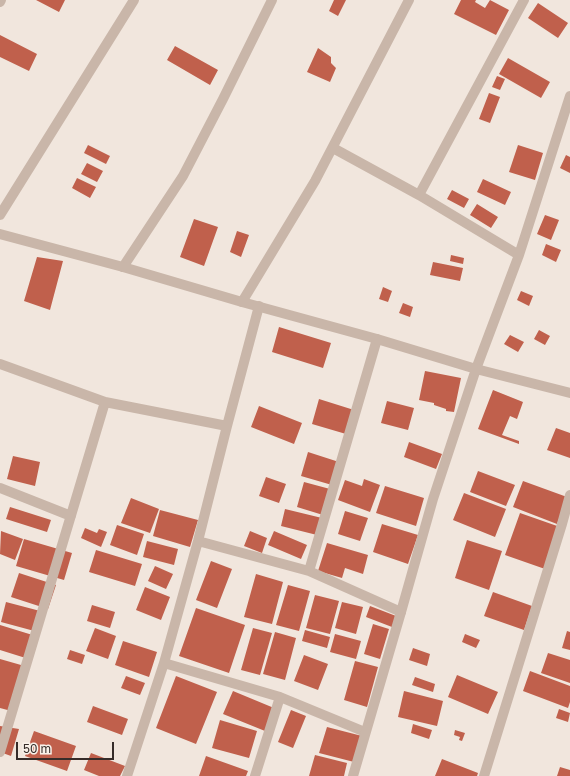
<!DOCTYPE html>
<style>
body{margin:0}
#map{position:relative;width:570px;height:776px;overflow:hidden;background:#f1e6dd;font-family:"Golos Text",sans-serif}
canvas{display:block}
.scale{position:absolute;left:16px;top:742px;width:98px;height:18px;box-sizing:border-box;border:2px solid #362c29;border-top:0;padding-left:5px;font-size:12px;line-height:14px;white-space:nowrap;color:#362c29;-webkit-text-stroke:3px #f9f1e9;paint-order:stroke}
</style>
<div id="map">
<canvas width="570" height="776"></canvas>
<div class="scale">50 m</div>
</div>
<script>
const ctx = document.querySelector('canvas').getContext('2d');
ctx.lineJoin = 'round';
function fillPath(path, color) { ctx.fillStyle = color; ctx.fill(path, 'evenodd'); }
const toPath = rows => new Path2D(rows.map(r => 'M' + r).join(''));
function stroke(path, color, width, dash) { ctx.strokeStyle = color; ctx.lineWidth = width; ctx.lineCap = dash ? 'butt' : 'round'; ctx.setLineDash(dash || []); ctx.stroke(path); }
fillPath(toPath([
 [36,0,65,0,59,12],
 [334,0,346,0,338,16,329,11],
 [461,0,476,0,475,2,485,8,490,0,509,10,496,35,454,14],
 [538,3,568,23,558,38,528,18],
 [0,35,37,54,29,71,0,57],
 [175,46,218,70,210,85,167,60],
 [318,48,331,57,331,63,336,68,330,82,307,72],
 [508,58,550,82,541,98,499,74],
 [497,76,505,79,500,90,492,87],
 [489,93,500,97,490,123,479,119],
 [88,145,110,156,106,164,84,153],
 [518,145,543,153,535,180,509,172],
 [566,155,570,157,570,173,560,168],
 [87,163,103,171,97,182,81,174],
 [77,178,96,187,90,198,72,188],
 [483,179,511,192,505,205,477,192],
 [452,190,469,199,464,208,447,199],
 [477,204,498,217,491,228,470,215],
 [545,215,559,220,551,240,537,234],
 [194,219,218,227,204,266,180,257],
 [237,231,249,235,241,257,230,252],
 [546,244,561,250,556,262,542,255],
 [451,255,464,258,463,264,450,261],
 [37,257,63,261,50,310,24,301],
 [433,262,463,268,460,281,430,275],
 [383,287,392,291,388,302,379,299],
 [521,291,533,296,529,306,517,300],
 [403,303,413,307,410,317,399,313],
 [279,327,331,343,323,368,272,352],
 [539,330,550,336,545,345,534,339],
 [510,335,524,342,518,352,504,344],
 [425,371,461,378,454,412,446,411,446,409,434,405,434,403,419,400],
 [493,390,523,402,517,419,510,416,502,435,519,441,519,444,478,429],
 [319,399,354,410,346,434,312,424],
 [387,401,414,408,408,430,381,423],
 [259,406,302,423,294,444,251,427],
 [556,428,570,433,570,458,547,450],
 [409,442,442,454,436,469,404,457],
 [308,452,339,462,332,485,301,476],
 [13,456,40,462,35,486,7,479],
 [478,471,515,485,506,506,470,492],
 [266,477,286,484,279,503,259,496],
 [364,479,380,485,370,512,338,500,345,480,362,486],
 [523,481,567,497,557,524,513,507],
 [304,482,330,489,323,515,297,507],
 [385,486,424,498,416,526,376,513],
 [464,493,506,509,495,537,453,520],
 [131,498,159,509,150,533,121,523],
 [10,507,51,520,47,532,6,519],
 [285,509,322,518,317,535,281,526],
 [160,510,198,520,190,547,153,536],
 [345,511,368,518,360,541,338,534],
 [520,513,560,527,545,569,505,555],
 [382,524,418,535,408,564,373,552],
 [117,525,144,534,137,555,110,545],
 [85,528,97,533,99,529,107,532,101,547,81,538],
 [1,531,23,539,15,560,0,554],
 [250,531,267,538,262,553,244,546],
 [274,531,307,545,301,559,268,545],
 [24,539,72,553,64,580,16,566],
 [467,540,502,551,489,590,455,578],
 [147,541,178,549,174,565,143,557],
 [327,543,368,555,363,574,345,568,342,578,318,571],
 [96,550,142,564,135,586,89,572],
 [211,561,232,569,217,608,196,600],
 [155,566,173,574,166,589,148,581],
 [19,573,56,585,48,609,11,597],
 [256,574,283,582,272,624,244,617],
 [288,585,310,591,299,631,276,625],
 [145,587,170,597,161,620,136,610],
 [493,592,532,606,524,630,484,616],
 [315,595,339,601,330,634,306,628],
 [6,602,44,612,38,632,1,622],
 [342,602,363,607,356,634,335,628],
 [92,605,115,612,110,628,87,621],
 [370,606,396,616,392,627,366,617],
 [196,608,245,625,229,673,179,656],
 [373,624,389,629,380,659,364,654],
 [0,625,39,637,32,660,0,650],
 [95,628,116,636,108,659,86,651],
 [253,628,272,633,260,675,241,670],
 [305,630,330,637,327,648,302,641],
 [567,631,570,632,570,650,562,648],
 [275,632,296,638,285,680,263,674],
 [335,634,361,641,356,659,330,652],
 [465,634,480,640,476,648,462,642],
 [123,641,157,652,149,677,115,665],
 [413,648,430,654,427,666,409,660],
 [70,650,85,655,82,664,67,659],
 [548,653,570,660,570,683,541,673],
 [304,655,328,664,318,690,294,681],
 [0,659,28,667,15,712,0,708],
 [355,661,378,667,367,707,344,700],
 [530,671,570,686,570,702,568,708,523,691],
 [457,675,498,692,488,714,448,697],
 [126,676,145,683,140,695,121,688],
 [176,676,217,692,196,744,156,728],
 [415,677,435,684,433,692,412,685],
 [233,691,274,708,265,731,223,714],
 [404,691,443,701,437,726,398,717],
 [93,706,128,719,122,735,87,722],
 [559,709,570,713,568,722,556,718],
 [291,710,306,716,293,748,278,742],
 [220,720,257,731,249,758,212,748],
 [413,724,432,730,429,739,411,733],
 [0,726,19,729,11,756,0,752],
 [327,727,362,736,354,762,319,753],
 [455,730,465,733,462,741,459,740,460,737,454,735],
 [34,731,76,746,67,771,25,756],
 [91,753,125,766,120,776,99,776,84,770],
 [315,755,347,763,344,776,309,776],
 [206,756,248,771,246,776,199,776],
 [442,759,478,773,477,776,435,776],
 [560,767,570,770,570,776,557,776]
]), '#c0604c');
stroke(toPath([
 [0,2,1,0],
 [333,148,419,195,519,255],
 [419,195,524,0],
 [0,215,134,0],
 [123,267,183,176,223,99,272,0],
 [242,302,315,181,409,0],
 [0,364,105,402,227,426],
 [476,369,519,255,570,96],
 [0,488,71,516],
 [198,541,309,571,401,612],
 [309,571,377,339],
 [164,663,280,697,365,732],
 [0,752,105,402],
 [127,776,164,663,198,541,227,426,259,306],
 [255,776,280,697],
 [484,776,562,524,570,495]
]), '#c9b6a9', 10);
stroke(toPath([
 [0,234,123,267,242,302,377,339,476,369,570,393],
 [353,776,401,612,433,499,476,369]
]), '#c9b6a9', 10);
</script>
